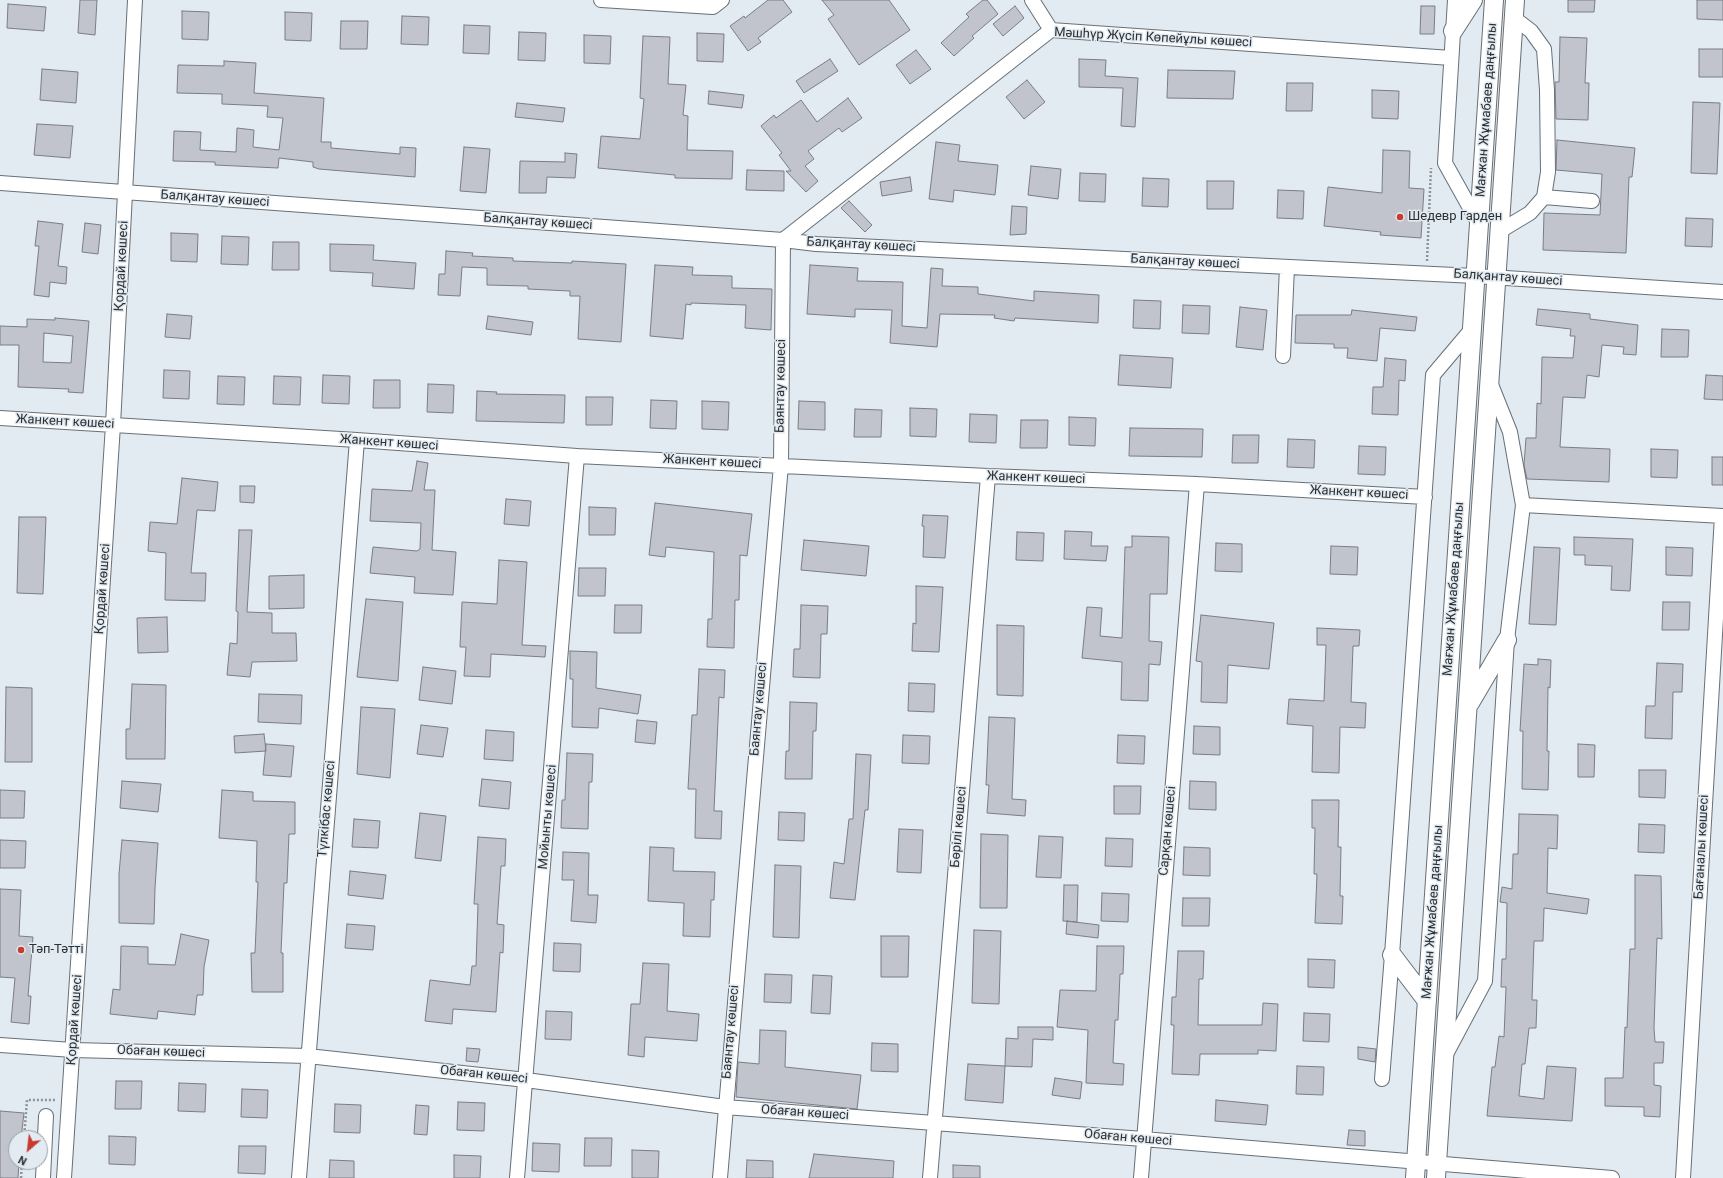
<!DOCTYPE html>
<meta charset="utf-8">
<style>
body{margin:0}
#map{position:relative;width:1723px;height:1178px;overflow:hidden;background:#e2eaf2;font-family:Roboto,sans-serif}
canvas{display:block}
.north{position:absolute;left:8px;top:1130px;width:40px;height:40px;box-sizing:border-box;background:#e2eaf2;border:1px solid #99a0a5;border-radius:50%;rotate:208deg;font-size:11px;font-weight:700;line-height:16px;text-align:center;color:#2c3032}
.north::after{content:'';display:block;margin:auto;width:14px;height:18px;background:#c83b2f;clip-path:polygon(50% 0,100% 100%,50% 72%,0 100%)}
</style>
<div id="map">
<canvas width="1723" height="1178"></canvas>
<div class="north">N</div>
</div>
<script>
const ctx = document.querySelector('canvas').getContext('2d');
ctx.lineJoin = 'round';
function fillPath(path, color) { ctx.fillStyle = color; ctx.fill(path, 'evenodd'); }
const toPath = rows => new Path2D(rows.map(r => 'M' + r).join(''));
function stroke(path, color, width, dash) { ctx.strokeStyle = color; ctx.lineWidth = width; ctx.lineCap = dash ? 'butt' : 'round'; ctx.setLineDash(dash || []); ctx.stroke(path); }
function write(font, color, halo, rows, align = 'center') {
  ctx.font = font + ' Roboto,sans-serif'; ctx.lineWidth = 3; ctx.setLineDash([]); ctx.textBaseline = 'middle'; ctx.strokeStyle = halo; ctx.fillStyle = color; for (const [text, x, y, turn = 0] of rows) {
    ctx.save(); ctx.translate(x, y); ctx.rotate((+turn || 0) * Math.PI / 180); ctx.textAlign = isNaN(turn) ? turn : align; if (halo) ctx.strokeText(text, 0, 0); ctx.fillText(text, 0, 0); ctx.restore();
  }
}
const building = toPath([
 [80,0,97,0,95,35,78,33,80,0],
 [768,0,783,0,792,12,758,38,761,42,748,51,730,26,744,16,745,18,768,0],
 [822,0,889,0,910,30,859,65,828,19,834,15,822,0],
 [983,0,987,0,998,14,972,36,974,38,954,56,941,43,969,17,966,14,983,0],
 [1568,0,1595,0,1594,12,1568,12,1568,0],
 [1697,0,1723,0,1723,20,1697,19,1697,0],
 [8,4,46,7,44,31,7,28,8,4],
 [1015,6,1024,18,1003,36,993,24,1015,6],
 [1421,6,1435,6,1434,34,1420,34,1421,6],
 [182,11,209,12,208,40,182,39,182,11],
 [285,12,312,13,311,41,285,40,285,12],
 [402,16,429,17,428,45,401,44,402,16],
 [341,21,368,21,367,49,340,49,341,21],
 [464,25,490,26,489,54,463,53,464,25],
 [519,32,546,33,545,61,518,60,519,32],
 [697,33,724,34,723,62,697,61,697,33],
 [584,35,611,36,610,64,584,63,584,35],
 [643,36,670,37,668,84,686,85,683,115,688,116,687,150,733,151,732,179,675,178,675,175,598,168,601,136,640,139,644,99,640,98,643,36],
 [1560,37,1587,38,1585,83,1589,83,1588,120,1556,119,1555,82,1559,82,1560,37],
 [1699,49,1723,49,1723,77,1699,77,1699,49],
 [916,50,931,69,910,84,896,65,916,50],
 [830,59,838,71,804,93,796,81,830,59],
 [1079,59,1106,60,1105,76,1138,78,1135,127,1121,126,1123,88,1079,87,1079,59],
 [224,61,256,63,254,93,324,98,321,142,331,142,331,148,400,154,400,147,416,148,415,177,319,169,313,167,313,162,279,158,278,168,215,165,215,162,173,161,174,131,201,132,200,150,236,152,237,128,254,130,253,147,279,150,283,118,267,117,268,106,222,104,222,94,177,93,178,65,224,66,224,61],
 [42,69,78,72,76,103,40,100,42,69],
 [1168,70,1235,71,1233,99,1167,98,1168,70],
 [1027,80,1045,102,1024,119,1006,97,1027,80],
 [1287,83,1313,83,1312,111,1286,111,1287,83],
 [1372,90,1399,91,1398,119,1372,118,1372,90],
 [709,91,744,95,742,108,708,104,709,91],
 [848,98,862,118,842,132,839,128,808,151,814,159,805,166,818,181,806,192,786,171,791,171,779,155,782,153,761,126,774,115,776,118,801,100,817,122,848,98],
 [1693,102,1720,103,1717,174,1691,173,1693,102],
 [517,103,565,108,563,122,515,117,517,103],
 [37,124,73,126,70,158,34,155,37,124],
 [1557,140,1635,148,1632,177,1629,177,1626,253,1543,250,1544,213,1600,215,1602,174,1556,170,1557,140],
 [936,142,960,145,958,161,998,165,995,195,954,190,953,202,929,199,936,142],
 [464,147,490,149,486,193,460,191,464,147],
 [1383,150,1410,151,1409,188,1424,189,1421,238,1380,235,1381,232,1324,226,1328,187,1382,193,1383,150],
 [565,153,577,154,575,178,547,177,546,193,519,193,520,161,565,162,565,153],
 [1031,166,1061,169,1058,199,1028,195,1031,166],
 [747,170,784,171,784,191,746,190,747,170],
 [1080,173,1106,174,1105,202,1079,201,1080,173],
 [910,177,912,191,882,196,880,182,910,177],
 [1143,178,1169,179,1168,207,1142,206,1143,178],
 [1207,181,1234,181,1233,209,1207,209,1207,181],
 [1278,190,1304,191,1303,219,1277,218,1278,190],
 [849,201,872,225,865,232,841,208,849,201],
 [1012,206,1027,207,1026,234,1010,235,1012,206],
 [1686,218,1713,219,1712,247,1685,246,1686,218],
 [38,221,63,224,58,266,67,267,66,284,50,282,49,297,34,295,39,246,35,246,38,221],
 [85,223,101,225,98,254,82,252,85,223],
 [171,233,198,234,197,262,171,261,171,233],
 [222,236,249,237,248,265,221,264,222,236],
 [273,242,299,242,299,270,272,270,273,242],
 [330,244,374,245,373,260,416,263,414,289,372,286,373,273,330,271,330,244],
 [446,251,473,253,472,256,513,258,513,261,572,263,572,261,626,264,621,342,578,339,580,296,570,296,570,291,528,289,528,286,487,285,487,268,462,267,460,296,438,295,439,274,445,274,446,251],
 [655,265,693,267,692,275,732,276,732,288,772,289,771,330,745,328,746,305,691,303,691,305,686,304,683,339,650,336,655,265],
 [810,265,858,268,857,281,903,282,902,326,927,328,931,268,943,269,942,286,978,287,978,294,1034,301,1034,291,1099,295,1098,323,1015,318,1014,321,994,318,995,315,940,314,937,347,890,343,892,310,855,309,855,317,807,314,810,265],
 [1134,300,1161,301,1160,329,1133,328,1134,300],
 [1183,305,1210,306,1209,334,1182,333,1183,305],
 [1240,307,1267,310,1263,350,1236,347,1240,307],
 [1538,309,1590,314,1590,319,1638,325,1636,355,1623,354,1624,347,1602,345,1599,377,1587,375,1585,398,1563,397,1560,447,1610,449,1609,482,1527,479,1524,465,1526,438,1536,438,1537,403,1541,404,1542,357,1573,358,1575,336,1570,336,1571,329,1536,325,1538,309],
 [1352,310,1417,317,1415,331,1380,328,1377,361,1347,358,1348,348,1334,348,1334,344,1295,343,1296,315,1351,315,1352,310],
 [167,314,192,316,190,339,165,337,167,314],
 [488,316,533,322,531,335,486,329,488,316],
 [55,318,89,321,83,393,68,392,69,389,18,387,19,345,0,345,0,326,27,327,27,319,55,320,55,318],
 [44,333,73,336,71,363,43,362,44,333],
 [1662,329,1689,330,1688,357,1661,357,1662,329],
 [1120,355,1173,358,1171,388,1118,385,1120,355],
 [1385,358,1406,360,1405,381,1399,380,1398,415,1372,414,1373,387,1383,387,1385,358],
 [164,370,190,371,189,399,163,398,164,370],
 [323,375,350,376,349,404,322,403,323,375],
 [1706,375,1723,376,1723,400,1704,399,1706,375],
 [218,376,245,377,244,405,217,404,218,376],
 [274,376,301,377,300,405,273,404,274,376],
 [374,380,400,380,400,408,373,408,374,380],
 [428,384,454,385,453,413,427,412,428,384],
 [477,391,497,392,496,394,565,395,564,423,476,421,477,391],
 [586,397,613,397,612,425,586,425,586,397],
 [651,400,677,401,676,429,650,428,651,400],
 [702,401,729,402,728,430,702,429,702,401],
 [799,401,825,402,825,430,798,429,799,401],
 [910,408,937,409,936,437,910,436,910,408],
 [855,409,882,410,881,437,854,437,855,409],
 [970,414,997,415,996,443,969,442,970,414],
 [1069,417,1096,418,1095,446,1069,445,1069,417],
 [1021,420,1048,420,1047,448,1020,448,1021,420],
 [1130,428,1203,429,1202,457,1129,456,1130,428],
 [1233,435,1259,435,1258,463,1232,463,1233,435],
 [1288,439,1315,440,1314,468,1287,467,1288,439],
 [1359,446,1386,447,1385,475,1358,474,1359,446],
 [1651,449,1678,450,1677,478,1651,477,1651,449],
 [1712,457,1723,457,1723,485,1712,485,1712,457],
 [417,461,428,463,424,490,435,490,432,550,456,552,453,595,414,593,415,577,370,573,373,547,417,551,420,549,421,523,370,521,372,489,412,491,417,461],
 [182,478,218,482,215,511,197,510,191,573,206,573,205,601,165,600,166,553,148,551,150,522,177,524,182,478],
 [240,486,255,486,254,503,240,502,240,486],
 [506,499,531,501,529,526,504,524,506,499],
 [655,503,752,514,747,556,740,555,739,600,735,600,734,648,707,647,708,619,712,619,714,552,666,547,665,557,649,555,655,503],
 [589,507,616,508,615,535,589,535,589,507],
 [923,515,948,516,945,558,923,557,924,526,922,526,923,515],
 [19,517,46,517,43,594,17,593,19,517],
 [239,530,252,530,247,612,272,613,272,633,296,633,297,661,252,662,250,677,227,675,230,643,237,644,238,612,236,611,239,530],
 [1065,531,1092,532,1091,546,1108,546,1106,561,1064,559,1065,531],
 [1017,532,1044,533,1043,561,1016,560,1017,532],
 [1132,536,1169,537,1167,594,1150,594,1149,641,1162,642,1160,665,1149,664,1148,701,1121,700,1122,662,1082,658,1087,607,1102,608,1100,636,1122,638,1125,547,1132,547,1132,536],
 [1574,537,1633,539,1630,591,1611,590,1612,566,1585,565,1585,555,1574,555,1574,537],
 [804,540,869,546,866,576,801,570,804,540],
 [1216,543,1242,544,1242,572,1215,571,1216,543],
 [1331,546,1358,547,1357,575,1330,574,1331,546],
 [1534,547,1560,548,1556,625,1529,624,1534,547],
 [1666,547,1693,548,1692,576,1666,575,1666,547],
 [499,560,527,562,522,645,546,646,545,657,491,654,490,677,464,676,466,647,460,647,462,602,497,604,499,560],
 [579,568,606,568,605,596,578,596,579,568],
 [304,575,304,608,269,609,269,576,304,575],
 [916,586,943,587,939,652,912,651,913,623,916,624,916,586],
 [366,599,403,602,398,681,357,677,366,599],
 [1663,602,1690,602,1689,630,1662,630,1663,602],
 [615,605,642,605,641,633,614,633,615,605],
 [801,605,828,606,827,634,821,634,820,678,793,677,794,649,800,649,801,605],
 [1201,615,1274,623,1269,669,1228,665,1227,703,1201,702,1202,662,1196,661,1201,615],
 [167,617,168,652,138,653,137,618,167,617],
 [997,625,1024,626,1023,696,997,695,997,625],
 [1317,628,1360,630,1359,646,1353,646,1351,702,1366,703,1365,728,1340,727,1339,773,1312,772,1313,726,1287,724,1289,699,1324,701,1326,645,1317,645,1317,628],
 [570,651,597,652,596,688,641,695,638,714,599,708,598,728,572,727,573,679,570,679,570,651],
 [1538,659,1551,660,1550,688,1548,687,1547,751,1549,751,1548,790,1522,789,1523,731,1520,731,1524,664,1538,665,1538,659],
 [1657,663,1683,664,1682,692,1673,692,1672,739,1645,738,1646,706,1655,706,1657,663],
 [423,667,456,671,452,704,419,700,423,667],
 [699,669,725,670,724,698,719,697,714,811,722,811,721,839,695,838,696,789,688,789,692,715,697,715,699,669],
 [909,683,935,684,934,712,908,711,909,683],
 [132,684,166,685,165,759,126,759,126,729,130,729,132,684],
 [6,687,32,688,32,762,5,762,6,687],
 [259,694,302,695,301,724,258,722,259,694],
 [790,702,817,703,816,731,813,731,812,779,785,779,786,751,789,751,790,702],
 [361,707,395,709,390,778,357,774,361,707],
 [989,717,1015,718,1012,799,1026,800,1025,816,987,813,989,785,986,785,989,717],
 [637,720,657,722,655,744,635,742,637,720],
 [421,725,448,728,443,757,417,754,421,725],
 [1194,726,1220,727,1220,755,1193,754,1194,726],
 [486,730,514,732,513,761,484,759,486,730],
 [264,734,266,751,235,753,234,736,264,734],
 [903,735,930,736,929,764,902,763,903,735],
 [1118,735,1145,736,1144,764,1117,763,1118,735],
 [266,744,294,746,291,777,263,775,266,744],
 [1578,744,1595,745,1594,777,1578,777,1578,744],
 [567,753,593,754,592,782,589,782,588,829,561,828,562,800,565,800,567,753],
 [856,754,871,755,868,810,865,810,855,900,830,898,834,862,844,864,849,819,853,819,856,754],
 [1639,770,1666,770,1665,798,1639,797,1639,770],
 [482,779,511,782,509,809,479,806,482,779],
 [122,781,161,784,158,812,120,808,122,781],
 [1190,781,1216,782,1216,810,1189,809,1190,781],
 [1114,786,1141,786,1140,814,1114,814,1114,786],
 [0,790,25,791,24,818,0,818,0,790],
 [222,790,253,792,253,801,295,802,295,834,289,834,287,883,284,883,281,953,283,953,283,992,252,992,251,953,255,953,258,882,256,882,257,841,219,838,222,790],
 [1312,800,1339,800,1338,847,1341,847,1340,896,1343,896,1342,924,1315,923,1317,874,1314,874,1315,828,1312,828,1312,800],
 [779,812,805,813,804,841,778,840,779,812],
 [420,813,446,816,441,861,415,858,420,813],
 [1519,814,1558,815,1557,849,1548,848,1547,893,1589,899,1587,914,1544,908,1543,941,1534,941,1532,1000,1537,1000,1536,1028,1529,1028,1525,1064,1522,1064,1519,1096,1544,1099,1547,1066,1576,1068,1572,1121,1487,1116,1492,1067,1495,1067,1499,1036,1504,1037,1506,987,1501,987,1502,959,1506,959,1507,903,1500,902,1502,887,1512,889,1513,854,1518,854,1519,814],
 [354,819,380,821,378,848,352,847,354,819],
 [1639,824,1665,825,1664,853,1638,852,1639,824],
 [899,829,923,830,921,873,897,872,899,829],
 [981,834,1008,835,1007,908,980,908,981,834],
 [1039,836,1063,837,1061,878,1036,877,1039,836],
 [478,837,506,839,505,866,501,866,497,924,504,925,503,953,500,952,496,1012,453,1009,452,1024,425,1021,430,980,470,985,472,966,476,966,478,904,474,904,478,837],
 [1106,838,1133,839,1132,867,1105,866,1106,838],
 [0,840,26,841,25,868,0,868,0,840],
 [122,840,158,843,155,888,154,924,119,923,119,874,122,840],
 [650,847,674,848,673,871,715,872,714,900,711,900,710,937,683,936,684,903,648,901,650,847],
 [1184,847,1210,848,1210,876,1183,875,1184,847],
 [563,852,589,853,588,895,598,895,596,923,571,921,574,880,562,880,563,852],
 [775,865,801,866,799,938,773,937,775,865],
 [350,871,386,875,383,899,348,895,350,871],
 [1635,875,1661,876,1662,939,1657,938,1654,1028,1655,1042,1664,1042,1663,1063,1654,1063,1654,1085,1661,1086,1660,1117,1644,1116,1644,1107,1605,1106,1605,1078,1623,1078,1625,1027,1627,1028,1630,949,1635,949,1635,875],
 [1064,885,1078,885,1077,922,1063,921,1064,885],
 [0,889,21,890,19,936,33,937,28,996,31,996,29,1024,11,1022,15,978,0,977,0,889],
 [1102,893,1129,894,1128,922,1101,921,1102,893],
 [1183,898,1210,898,1209,926,1182,926,1183,898],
 [1067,921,1099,925,1098,938,1066,934,1067,921],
 [347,924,375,926,373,950,345,948,347,924],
 [974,930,1001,931,999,1004,972,1003,974,930],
 [181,934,209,940,204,967,203,995,197,995,195,1015,158,1011,157,1019,110,1014,113,989,120,990,121,946,148,947,148,964,175,965,181,934],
 [881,936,909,936,908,977,881,977,881,936],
 [554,943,581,944,580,972,553,971,554,943],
 [1097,946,1124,946,1123,974,1120,974,1118,1020,1115,1020,1113,1063,1124,1064,1123,1085,1086,1083,1088,1030,1057,1027,1060,990,1096,991,1097,946],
 [1178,951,1204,951,1203,979,1199,979,1198,1025,1262,1025,1263,1003,1278,1004,1276,1051,1258,1050,1258,1054,1200,1054,1199,1075,1172,1074,1174,1025,1171,1025,1172,997,1176,997,1178,951],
 [1308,959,1335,960,1334,988,1308,987,1308,959],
 [643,963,669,964,667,1011,699,1014,697,1041,645,1037,644,1057,628,1055,631,1004,640,1004,643,963],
 [765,974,792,975,791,1003,764,1002,765,974],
 [813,975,832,976,830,1014,811,1013,813,975],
 [546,1011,572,1012,571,1040,545,1039,546,1011],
 [1304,1013,1330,1014,1329,1042,1303,1041,1304,1013],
 [1018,1027,1053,1027,1053,1040,1033,1039,1032,1067,1005,1066,1006,1038,1018,1039,1018,1027],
 [760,1030,786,1031,785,1067,861,1075,857,1109,736,1097,738,1062,759,1064,760,1030],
 [872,1043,898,1044,898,1072,871,1071,872,1043],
 [1358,1047,1376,1049,1375,1062,1358,1059,1358,1047],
 [467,1048,480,1049,478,1062,466,1061,467,1048],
 [968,1064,1005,1066,1003,1103,965,1100,968,1064],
 [1297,1066,1324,1067,1323,1095,1296,1094,1297,1066],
 [1055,1078,1082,1082,1080,1099,1052,1095,1055,1078],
 [116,1081,142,1081,141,1109,115,1109,116,1081],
 [179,1083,206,1084,205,1112,178,1111,179,1083],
 [242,1089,268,1090,267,1118,241,1117,242,1089],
 [1216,1100,1268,1105,1266,1125,1215,1121,1216,1100],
 [458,1102,485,1103,484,1131,457,1130,458,1102],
 [335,1104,361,1105,360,1133,334,1132,335,1104],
 [416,1105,429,1106,427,1135,414,1134,416,1105],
 [0,1111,24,1113,21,1138,16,1138,16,1162,19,1162,18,1178,0,1178,0,1111],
 [1349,1130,1365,1131,1365,1146,1347,1145,1349,1130],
 [109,1136,136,1137,135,1165,109,1164,109,1136],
 [585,1138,612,1138,611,1166,584,1166,585,1138],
 [533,1143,560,1144,559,1172,532,1171,533,1143],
 [239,1146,266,1146,265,1174,238,1173,239,1146],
 [632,1150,659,1151,658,1178,632,1178,632,1150],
 [814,1154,894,1161,893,1178,809,1178,814,1154],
 [454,1155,481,1156,480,1178,454,1178,454,1155],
 [330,1160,354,1161,354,1178,329,1178,330,1160],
 [747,1160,773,1161,773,1178,746,1178,747,1160],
 [953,1165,980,1166,980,1178,953,1178,953,1165]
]);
fillPath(building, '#c1c4cd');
stroke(building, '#7b7d86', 1);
const minor = toPath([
 [601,0,713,7,722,0],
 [1032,0,1051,30],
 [1455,0,1445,163,1479,224],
 [0,183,783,240,816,244,1475,276,1723,292],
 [1544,197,1592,201],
 [1500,231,1530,213,1544,197,1548,172,1547,90,1544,49,1531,31,1514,18],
 [1283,356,1287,267],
 [0,418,357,440,577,456,988,476,1197,484,1425,497],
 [1523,505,1723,516],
 [0,1045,73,1050,308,1056,526,1080,725,1107,1143,1139,1612,1178],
 [1445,1056,1485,981,1507,640,1523,505,1510,432,1490,382],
 [1382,1079,1392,955,1433,375,1472,329],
 [43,1178,46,1116],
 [64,1178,113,425,135,0],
 [299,1178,357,440],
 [517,1178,577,456],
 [720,1178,781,465,783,240,1051,30,1451,58],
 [930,1178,988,476],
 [1141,1178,1197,484],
 [1683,1178,1722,516]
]);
const major = toPath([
 [1453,31,1473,0],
 [1470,703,1507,640],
 [1392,955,1427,1001],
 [1415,1178,1494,0],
 [1436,1178,1515,0]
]);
stroke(minor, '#687076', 16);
stroke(major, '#687076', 20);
stroke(toPath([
 [1427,261,1431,168],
 [24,1138,27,1100,55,1100],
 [21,1178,22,1162]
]), '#8c9298', 2.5, [2, 2]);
stroke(minor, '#fff', 14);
stroke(major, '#fff', 18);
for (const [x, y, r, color] of [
 [1400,217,4,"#c83b2f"],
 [21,950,4,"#c83b2f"]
]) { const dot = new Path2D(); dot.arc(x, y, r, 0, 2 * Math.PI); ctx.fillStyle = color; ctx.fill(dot); stroke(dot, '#e2eaf2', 1.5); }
write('13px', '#2c3032', '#e2eaf2', [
 ["Мәшһүр Жүсіп Көпейұлы көшесі",1153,38,3],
 ["Мағжан Жұмабаев даңғылы",1487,110,-86],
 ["Балқантау көшесі",215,199,4],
 ["Балқантау көшесі",538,222,4],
 ["Балқантау көшесі",861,245,3],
 ["Балқантау көшесі",1185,262,3],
 ["Қордай көшесі",122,266,-87],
 ["Балқантау көшесі",1508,278,4],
 ["Баянтау көшесі",781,386,-89],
 ["Жанкент көшесі",65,422,3],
 ["Жанкент көшесі",389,443,4],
 ["Жанкент көшесі",712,462,3],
 ["Жанкент көшесі",1036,478,2],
 ["Жанкент көшесі",1359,493,3],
 ["Қордай көшесі",103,589,-86],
 ["Мағжан Жұмабаев даңғылы",1454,589,-86],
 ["Баянтау көшесі",759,709,-85],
 ["Түлкібас көшесі",327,809,-85],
 ["Мойынты көшесі",548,817,-85],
 ["Бөрілі көшесі",959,827,-85],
 ["Сарқан көшесі",1168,831,-85],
 ["Бағаналы көшесі",1702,847,-87],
 ["Мағжан Жұмабаев даңғылы",1433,912,-86],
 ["Қордай көшесі",75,1020,-86],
 ["Баянтау көшесі",731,1032,-85],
 ["Обаған көшесі",161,1052,2],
 ["Обаған көшесі",484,1075,6],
 ["Обаған көшесі",805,1113,4],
 ["Обаған көшесі",1128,1138,5]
]);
write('13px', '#2c3032', '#e2eaf2', [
 ["Шедевр Гарден",1408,217],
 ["Тәп-Тәтті",29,950]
], 'left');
</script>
